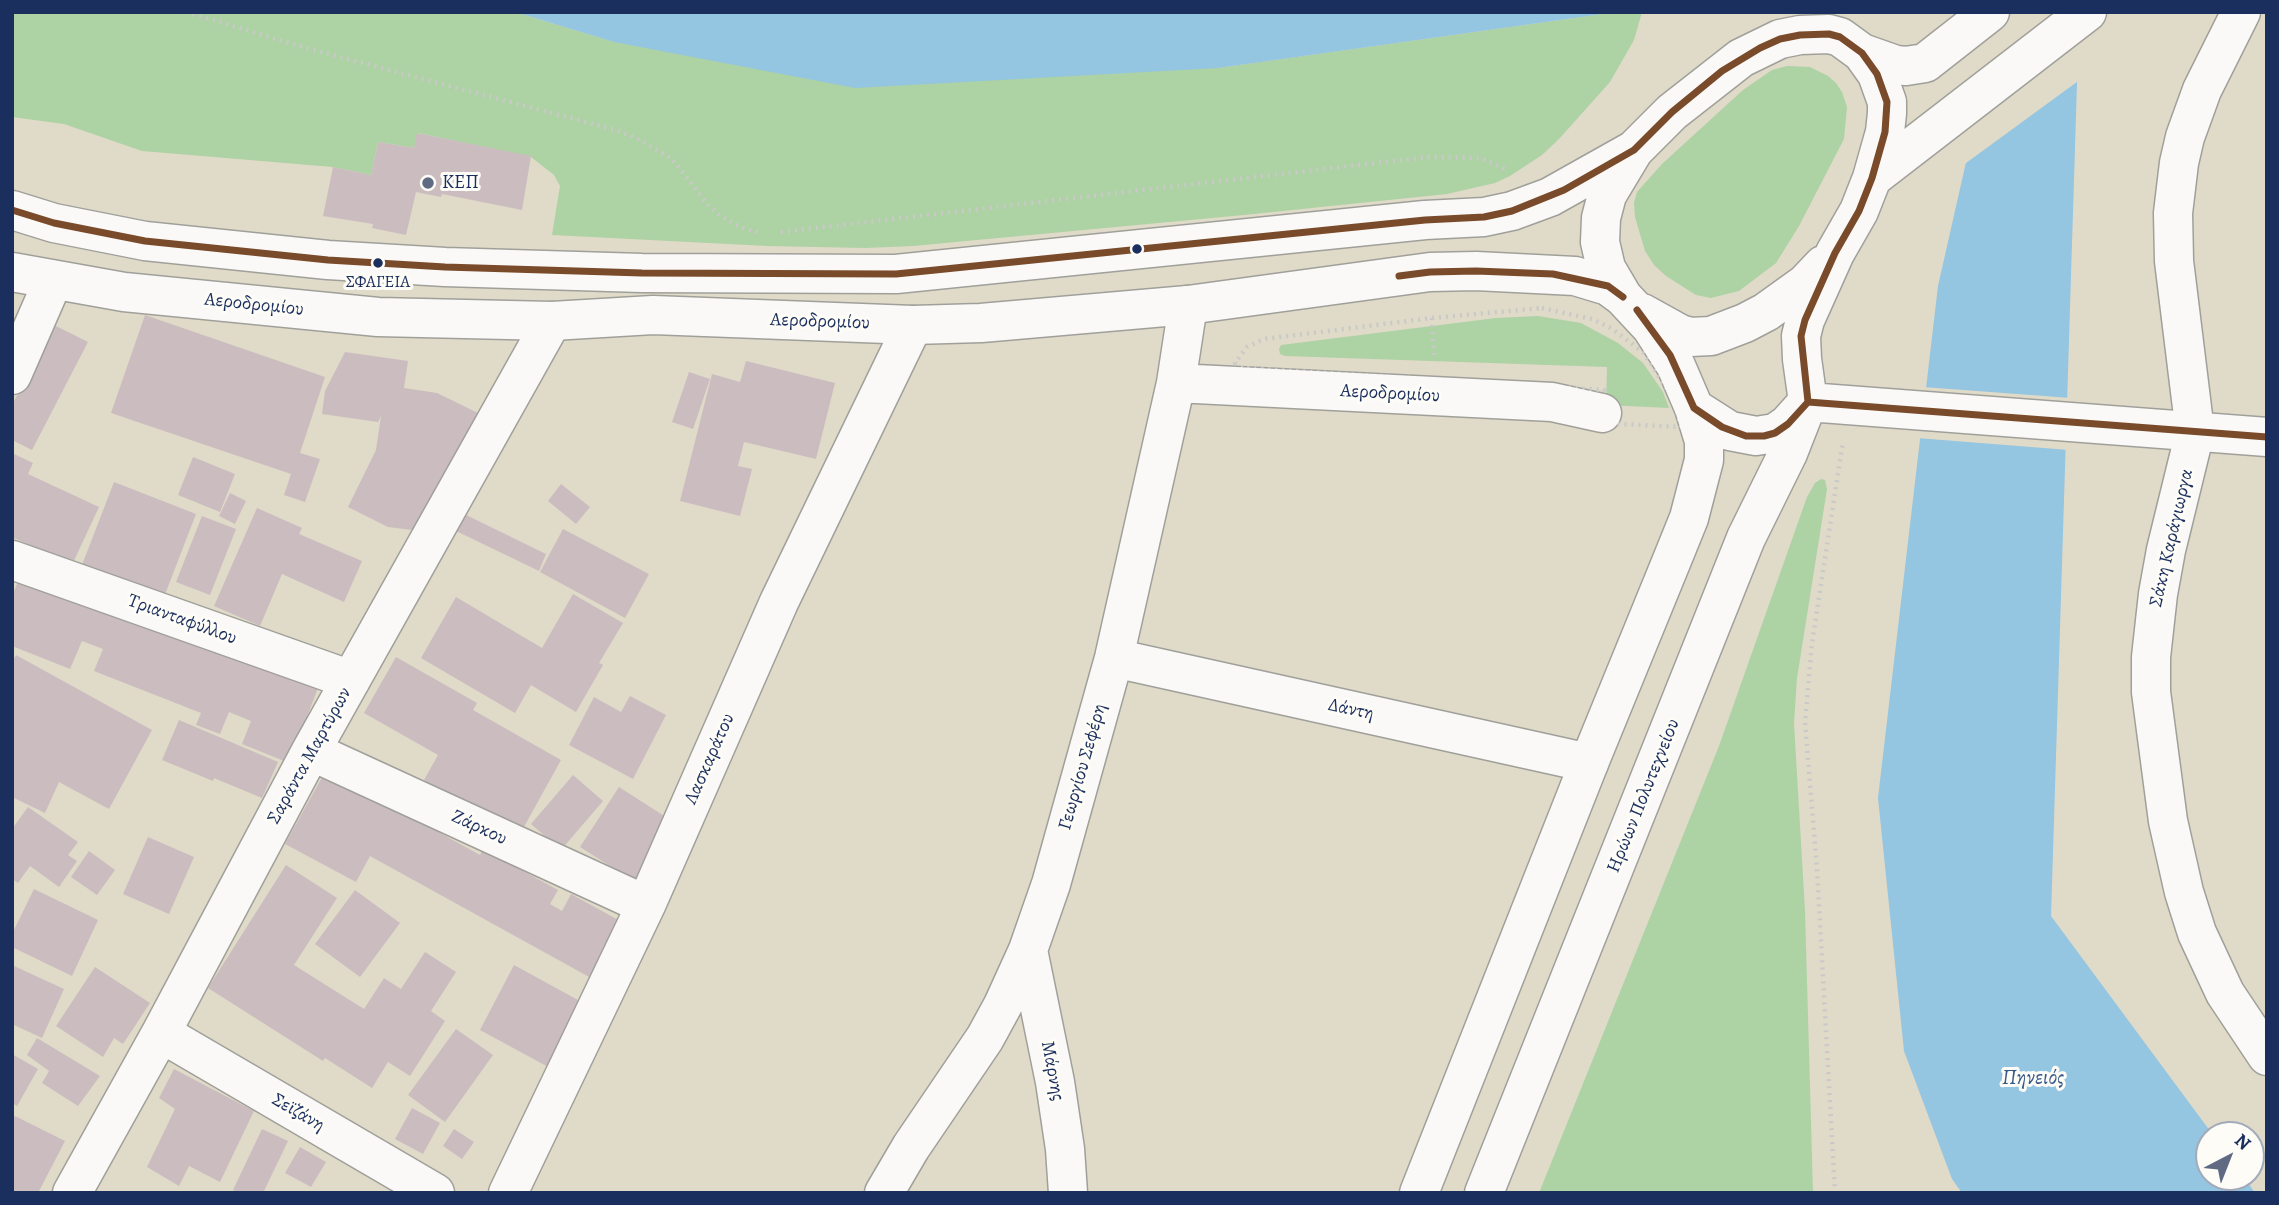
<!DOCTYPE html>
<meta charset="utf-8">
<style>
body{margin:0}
#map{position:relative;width:2279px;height:1205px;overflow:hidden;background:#e0dac8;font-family:Alegreya,serif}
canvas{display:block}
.frame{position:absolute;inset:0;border:14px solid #1b2f5e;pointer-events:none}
.north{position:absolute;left:2195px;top:1121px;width:70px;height:70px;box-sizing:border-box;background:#fdfcf7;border:2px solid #a3aaba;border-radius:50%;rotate:42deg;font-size:19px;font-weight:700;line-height:28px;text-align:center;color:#1b2f5e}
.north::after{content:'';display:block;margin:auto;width:24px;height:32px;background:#606b83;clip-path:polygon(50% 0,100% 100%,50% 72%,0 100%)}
</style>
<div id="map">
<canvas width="2279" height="1205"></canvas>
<div class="frame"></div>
<div class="north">N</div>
</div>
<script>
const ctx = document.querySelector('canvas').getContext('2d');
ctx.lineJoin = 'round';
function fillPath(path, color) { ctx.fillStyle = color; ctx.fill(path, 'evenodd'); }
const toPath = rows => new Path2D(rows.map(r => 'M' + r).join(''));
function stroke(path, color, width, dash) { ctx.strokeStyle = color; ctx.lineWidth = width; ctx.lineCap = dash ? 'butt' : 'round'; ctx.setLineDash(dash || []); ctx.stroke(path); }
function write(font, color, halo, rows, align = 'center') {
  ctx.font = font + ' Alegreya,serif'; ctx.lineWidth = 6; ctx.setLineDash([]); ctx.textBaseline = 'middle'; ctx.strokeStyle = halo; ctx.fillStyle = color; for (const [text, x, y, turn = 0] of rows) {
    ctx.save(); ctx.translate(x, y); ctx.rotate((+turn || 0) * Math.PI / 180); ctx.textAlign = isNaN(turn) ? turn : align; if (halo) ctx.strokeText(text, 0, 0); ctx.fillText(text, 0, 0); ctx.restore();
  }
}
fillPath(toPath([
 [12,12,515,12,614,42,1217,68,1617,12,1642,12,1634,40,1610,82,1559,139,1542,155,1510,176,1495,183,1447,194,1244,215,913,246,865,248,767,246,552,235,560,186,554,175,531,157,418,133,414,148,378,142,371,175,333,167,142,151,64,124,12,117],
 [1787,66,1810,67,1828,76,1836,83,1842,92,1847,107,1844,139,1799,226,1776,263,1739,291,1711,298,1696,295,1666,276,1654,265,1645,251,1635,217,1634,203,1637,192,1662,164,1743,90,1772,70],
 [1538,316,1581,323,1618,343,1643,363,1663,392,1669,408,1606,405,1607,367,1285,356,1280,354,1279,349,1281,345,1496,318],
 [1821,479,1825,480,1827,489,1797,678,1794,723,1805,911,1813,1193,1539,1193,1719,746,1807,497,1815,483]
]), '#add2a4');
fillPath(toPath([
 [515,12,1617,12,1218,68,855,88,614,42],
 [2000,12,2090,12,2077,83,2051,916,2213,1135,2209,1135,2209,1177,2244,1177,2255,1193,1962,1193,1952,1179,1904,1051,1878,798,1938,286]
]), '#94c5e1');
fillPath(toPath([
 [1997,12,2094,12,2081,79,1962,166],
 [1923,387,2071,398,2069,450,1917,438]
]), '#e0dac8');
fillPath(toPath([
 [417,133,531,156,522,210,442,194,441,197,416,192,406,235,372,228,373,224,323,216,333,167,371,175,378,142,414,148],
 [145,315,325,377,300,453,320,459,305,502,284,495,291,474,111,413],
 [54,325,88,342,32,450,12,440,12,405],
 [345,352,408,361,404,388,437,393,478,413,420,531,388,527,348,507,376,450,381,416,378,422,322,414,325,391],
 [746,361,835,383,816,459,744,442,738,466,752,469,740,516,680,501,712,374,740,382],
 [689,372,710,379,693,429,672,422],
 [12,453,33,463,28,474,99,507,72,565,12,537],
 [193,457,235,474,220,512,178,495],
 [114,482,196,514,164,597,82,565],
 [561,484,590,507,576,524,548,501],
 [230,493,246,501,235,524,219,516],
 [257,508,302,528,299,534,362,561,344,602,282,574,260,626,214,606],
 [460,512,546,554,539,571,452,529],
 [202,516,236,529,210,595,176,582],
 [563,529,649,574,625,618,540,572],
 [23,570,318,688,289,763,242,744,251,721,229,712,220,734,196,725,201,713,94,671,103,649,82,641,70,669,12,646,12,596],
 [573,594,623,623,599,663,603,665,576,712,531,685,515,713,421,658,456,597,542,648],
 [16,655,152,730,109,809,59,782,45,813,12,797,12,662],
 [396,657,477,703,473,710,561,760,520,834,424,780,438,755,364,713],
 [630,696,666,715,633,779,569,745,594,697,621,712],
 [179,720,278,762,262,798,214,778,213,781,162,760],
 [326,770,480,855,483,849,558,890,550,904,562,911,571,894,622,922,591,978,370,856,356,882,285,844],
 [573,775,603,801,561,850,531,824],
 [619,787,675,823,637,883,580,847],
 [28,807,78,842,68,855,77,861,59,887,30,866,18,883,12,879,12,829],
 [148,837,194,857,169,914,123,894],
 [89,851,115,870,97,895,71,877],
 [286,865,337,898,294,965,364,1009,384,978,401,989,425,952,456,972,431,1011,445,1021,410,1076,388,1062,372,1088,325,1058,323,1061,208,988],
 [34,889,98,920,72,976,12,947,12,934],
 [355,890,400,923,360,977,315,944],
 [12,965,64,989,42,1038,12,1024],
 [514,965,598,1011,563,1075,480,1030],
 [95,967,150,1003,123,1044,114,1038,103,1057,56,1026],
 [456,1029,493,1055,445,1122,408,1095],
 [37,1038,100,1076,78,1106,42,1083,49,1071,27,1055],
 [12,1054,38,1069,17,1106,12,1103],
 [174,1069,254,1111,220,1182,189,1166,179,1186,147,1167,175,1109,159,1098],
 [412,1108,440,1123,423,1154,395,1139],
 [15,1116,65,1141,38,1193,12,1193,12,1120],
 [262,1129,288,1141,263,1193,240,1193,233,1190],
 [454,1129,474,1142,462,1159,443,1146],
 [300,1147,326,1162,311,1187,285,1173]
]), '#cbbdbf');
const minor = toPath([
 [2241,12,2202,90,2185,137,2179,163,2173,213,2174,261,2195,432,2166,550,2158,594,2151,657,2151,692,2168,821,2184,892,2197,933,2225,993,2267,1056],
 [12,375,53,281],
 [1176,383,1552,402,1602,413],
 [12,560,351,680],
 [1114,658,1589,763],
 [311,751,646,905],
 [1028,950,1055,1082,1065,1149,1068,1193],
 [161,1033,435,1193],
 [72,1193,161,1033,311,751,552,321],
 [508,1193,646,905,779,602,913,325],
 [884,1193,911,1147,985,1038,1003,1005,1028,950,1051,884,1114,658,1176,383,1188,305]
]);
const major = toPath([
 [1862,53,1896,65,1906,66,1925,63,1990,12],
 [1872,178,2087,12],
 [12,210,54,223,145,241,328,260,445,267,642,273,896,274,1425,220,1484,217,1512,211,1550,197,1632,151],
 [12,272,124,292,378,317,552,321,653,315,913,325,981,323,1188,305,1430,272,1476,271,1575,276,1608,286,1623,297],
 [1642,313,1680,334,1690,337,1711,336,1745,323,1766,312,1805,284,1823,265],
 [1808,402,2267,437],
 [1694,408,1730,431,1756,436,1775,433,1788,424,1806,404],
 [1419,1193,1589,763,1672,560,1689,518,1704,460,1704,441,1694,408,1676,366,1651,327,1623,297,1606,268,1600,242,1601,218,1607,195,1634,150,1672,112,1741,58,1780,39,1800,35,1829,34,1840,37,1862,53,1877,74,1887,102,1887,113,1885,132,1872,178,1859,211,1835,253,1805,320,1801,336,1802,359,1808,402,1788,453,1746,538,1484,1193]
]);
stroke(minor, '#a0a09b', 41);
stroke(major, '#a0a09b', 41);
stroke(toPath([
 [186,12,302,47,616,130,640,140,672,159,709,206,722,217,745,229,758,232],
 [781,232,1427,157,1481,158,1507,170],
 [1542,308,1592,319,1611,328,1644,353,1675,401,1681,427,1602,423,1604,390,1242,368,1235,363,1247,347,1264,339,1432,318,1542,308],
 [1432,318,1434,358],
 [1835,1193,1817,869,1805,722,1812,643,1843,441]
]), '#c9c9c8', 4.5, [2, 5]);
stroke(minor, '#faf9f7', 38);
stroke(major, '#faf9f7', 38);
stroke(toPath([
 [12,210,54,223,145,241,328,260,445,267,642,273,896,274,1425,220,1484,217,1512,211,1564,190,1634,150,1672,112,1722,71,1760,48,1780,39,1800,35,1829,34,1840,37,1862,53,1877,74,1887,102,1885,132,1872,178,1859,211,1835,253,1805,320,1801,336,1808,402,1788,424,1775,433,1764,436,1746,436,1722,427,1694,408,1670,355,1637,310],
 [1399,276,1430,272,1476,271,1553,274,1608,286,1623,297],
 [1808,402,2267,437]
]), '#7a4b2a', 7);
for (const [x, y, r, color] of [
 [428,183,7,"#606b83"],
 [1137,249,6,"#1b2f5e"],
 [378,263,6,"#1b2f5e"]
]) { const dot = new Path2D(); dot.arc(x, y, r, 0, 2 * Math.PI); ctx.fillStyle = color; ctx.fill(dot); stroke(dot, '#fdfcf7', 2.5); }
write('17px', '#1b2f5e', '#fdfcf7', [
 ["ΣΦΑΓΕΙΑ",378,283]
]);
write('19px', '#1b2f5e', '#fdfcf7', [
 ["ΚΕΠ",442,183]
], 'left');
write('19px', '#1b2f5e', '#fdfcf7', [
 ["Αεροδρομίου",254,305,6],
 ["Αεροδρομίου",820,322,2],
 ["Αεροδρομίου",1390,394,3],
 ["Σάκη Καράγιωργα",2172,538,-77],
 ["Τριανταφύλλου",182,620,20],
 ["Δάντη",1351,710,12],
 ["Σαράντα Μαρτύρων",310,756,-61],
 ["Λασκαράτου",710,759,-66],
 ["Γεωργίου Σεφέρη",1083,767,-74],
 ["Ηρώων Πολυτεχνείου",1644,796,-68],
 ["Ζάρκου",479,828,25],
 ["Μάρνης",1052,1071,79],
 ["Σεϊζάνη",298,1113,30]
]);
write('italic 21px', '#365989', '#fdfcf7', [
 ["Πηνειός",2033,1079]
]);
</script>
